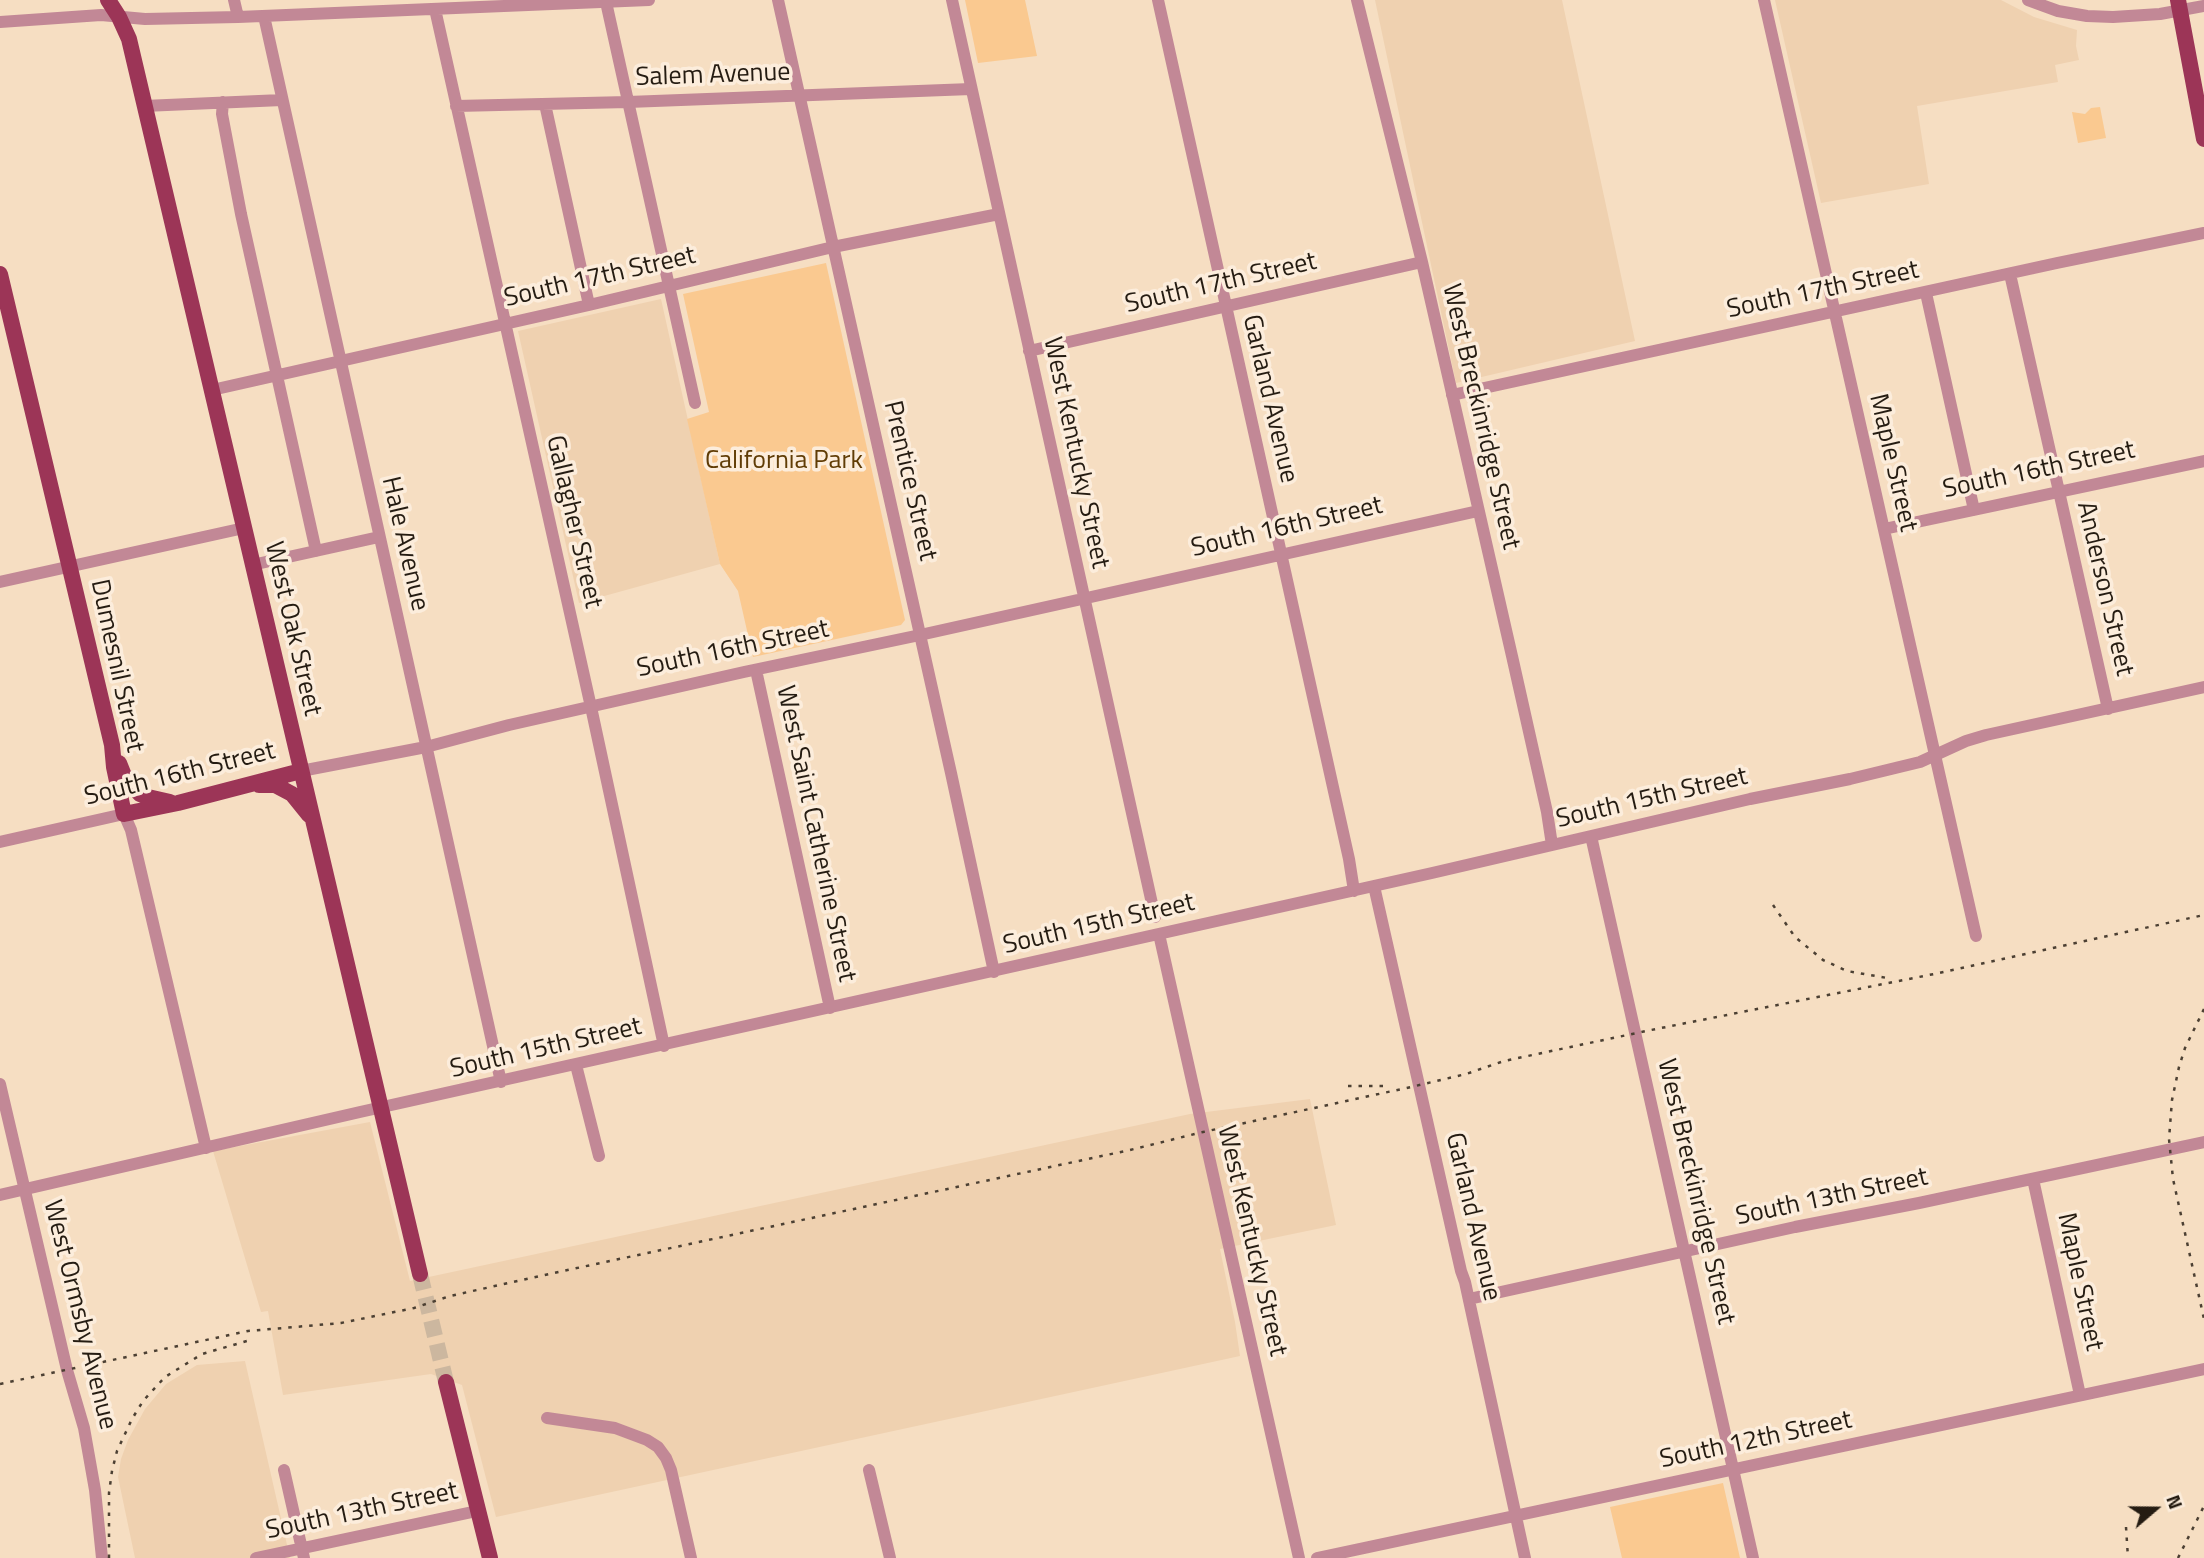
<!DOCTYPE html>
<style>
body{margin:0}
#map{position:relative;width:2204px;height:1558px;overflow:hidden;background:#f6dec2;font-family:"Titillium Web",sans-serif}
canvas{display:block}
.north{position:absolute;left:2120px;top:1474px;width:70px;height:70px;-webkit-text-stroke:5px #fceddc;paint-order:stroke;rotate:70deg;font-size:19px;font-weight:700;line-height:28px;text-align:center;color:#251c12}
.north::after{content:'';display:block;margin:auto;width:24px;height:32px;background:#251c12;clip-path:polygon(50% 0,100% 100%,50% 72%,0 100%)}
</style>
<div id="map">
<canvas width="2204" height="1558"></canvas>
<div class="north">N</div>
</div>
<script>
const ctx = document.querySelector('canvas').getContext('2d');
ctx.lineJoin = 'round';
function fillPath(path, color) { ctx.fillStyle = color; ctx.fill(path, 'evenodd'); }
const toPath = rows => new Path2D(rows.map(r => 'M' + r).join(''));
function stroke(path, color, width, dash) { ctx.strokeStyle = color; ctx.lineWidth = width; ctx.lineCap = dash ? 'butt' : 'round'; ctx.setLineDash(dash || []); ctx.stroke(path); }
function write(font, color, halo, rows, align = 'center') {
  ctx.font = font + ' "Titillium Web",sans-serif'; ctx.lineWidth = 7; ctx.setLineDash([]); ctx.textBaseline = 'middle'; ctx.strokeStyle = halo; ctx.fillStyle = color; for (const [text, x, y, turn = 0] of rows) {
    ctx.save(); ctx.translate(x, y); ctx.rotate((+turn || 0) * Math.PI / 180); ctx.textAlign = isNaN(turn) ? turn : align; if (halo) ctx.strokeText(text, 0, 0); ctx.fillText(text, 0, 0); ctx.restore();
  }
}
fillPath(toPath([
 [1375,0,1562,0,1635,341,1456,383],
 [1775,0,2001,0,2034,17,2077,30,2076,46,2079,60,2055,65,2058,82,1917,106,1929,184,1821,203],
 [661,299,720,564,579,603,518,331],
 [1310,1099,1336,1225,1220,1249,1235,1322,1240,1356,496,1517,462,1385,431,1374,283,1395,268,1311,261,1312,213,1151,370,1122,410,1281,1190,1114],
 [245,1361,290,1558,135,1558,118,1477,121,1459,128,1440,145,1409,166,1384,197,1365]
]), '#efd1b0');
fillPath(toPath([
 [965,0,1025,0,1037,56,978,63],
 [2100,107,2106,138,2078,143,2072,112,2085,114,2091,108],
 [826,263,905,620,901,625,753,657,738,591,720,564,687,419,709,412,683,294],
 [1723,1483,1740,1558,1622,1558,1610,1507]
]), '#fac990');
stroke(toPath([
 [420,1274,446,1382]
]), '#ccb79f', 16, [16, 8]);
stroke(toPath([
 [234,0,238,17],
 [778,0,951,773,994,972],
 [952,0,1155,917],
 [1158,0,1349,859,1354,891],
 [1357,0,1422,262,1512,656,1547,812,1552,845],
 [1764,0,1976,936],
 [2028,0,2058,11,2087,16,2113,17,2160,14,2204,6],
 [606,2,695,403],
 [435,9,591,707,664,1046],
 [264,16,501,1082],
 [0,22,101,15,145,19,238,17,649,0],
 [223,102,222,114,241,214,316,551],
 [545,104,589,305],
 [144,106,282,100],
 [456,106,628,102,971,89],
 [2010,274,2108,709],
 [1926,293,1974,510],
 [1029,351,1422,262],
 [212,390,589,305,833,247,999,214],
 [1452,395,2057,263,2204,233],
 [1884,529,2204,461],
 [252,565,379,537],
 [0,582,244,528],
 [756,670,830,1008],
 [301,771,426,747,509,725,744,672,920,635,1478,511],
 [1591,836,1753,1558],
 [0,842,124,814,131,830,206,1148],
 [1374,886,1461,1271,1465,1282,1525,1558],
 [1159,934,1299,1558],
 [576,1065,599,1156],
 [0,1084,67,1370,84,1428,95,1490,102,1558],
 [2033,1179,2080,1395],
 [0,1195,360,1112,1432,873,1750,799,1850,779,1920,762,1966,741,1986,735,2204,687],
 [1469,1299,1795,1227,1919,1203,2204,1142],
 [547,1418,615,1428,647,1440,658,1447,666,1458,671,1470,691,1558],
 [284,1470,304,1558],
 [869,1470,890,1558],
 [256,1558,477,1511],
 [1317,1558,2204,1369]
]), '#c28896', 12);
stroke(toPath([
 [108,0,119,17,129,39,420,1274],
 [2178,0,2204,139],
 [0,274,112,745,114,767,124,814,178,803,301,771],
 [119,763,125,778,140,794,148,797,170,802],
 [259,785,275,785,292,794,309,815],
 [446,1382,490,1558]
]), '#9c3557', 16);
stroke(toPath([
 [1773,905,1795,937,1823,960,1847,971,1887,978],
 [2204,1009,2185,1048,2179,1067,2172,1100,2169,1139,2173,1179,2204,1319],
 [1348,1086,1385,1086],
 [0,1384,248,1331,341,1323,414,1308,450,1296,549,1274,1130,1150,1203,1132,1411,1087,1466,1074,1504,1061,1651,1030,1934,974,2204,915],
 [2126,1527,2128,1558],
 [109,1558,109,1493,112,1471,117,1451,132,1419,143,1401,165,1377,202,1354,247,1341],
 [2178,1558,2204,1506]
]), '#4c4033', 2.5, [3.5, 7]);
write('26px', '#251c12', '#fceddc', [
 ["Salem Avenue",713,76,-2],
 ["South 17th Street",600,278,-13],
 ["South 17th Street",1221,284,-13],
 ["South 17th Street",1823,291,-12],
 ["Garland Avenue",1269,399,77],
 ["West Breckinridge Street",1480,417,77],
 ["West Kentucky Street",1075,453,78],
 ["Maple Street",1892,463,77],
 ["South 16th Street",2039,471,-12],
 ["Prentice Street",909,481,77],
 ["Gallagher Street",573,522,77],
 ["South 16th Street",1287,528,-13],
 ["Hale Avenue",404,544,77],
 ["Anderson Street",2104,589,77],
 ["West Oak Street",292,629,77],
 ["South 16th Street",733,650,-12],
 ["Dumesnil Street",116,666,78],
 ["South 16th Street",180,775,-14],
 ["South 15th Street",1652,799,-13],
 ["West Saint Catherine Street",815,834,78],
 ["South 15th Street",1099,925,-13],
 ["South 15th Street",546,1049,-13],
 ["West Breckinridge Street",1695,1192,77],
 ["South 13th Street",1832,1198,-12],
 ["Garland Avenue",1472,1217,77],
 ["West Kentucky Street",1251,1241,77],
 ["Maple Street",2079,1282,78],
 ["West Ormsby Avenue",79,1315,76],
 ["South 12th Street",1756,1441,-12],
 ["South 13th Street",362,1512,-12]
]);
write('26px', '#603c05', '#fceddc', [
 ["California Park",784,462]
]);
</script>
